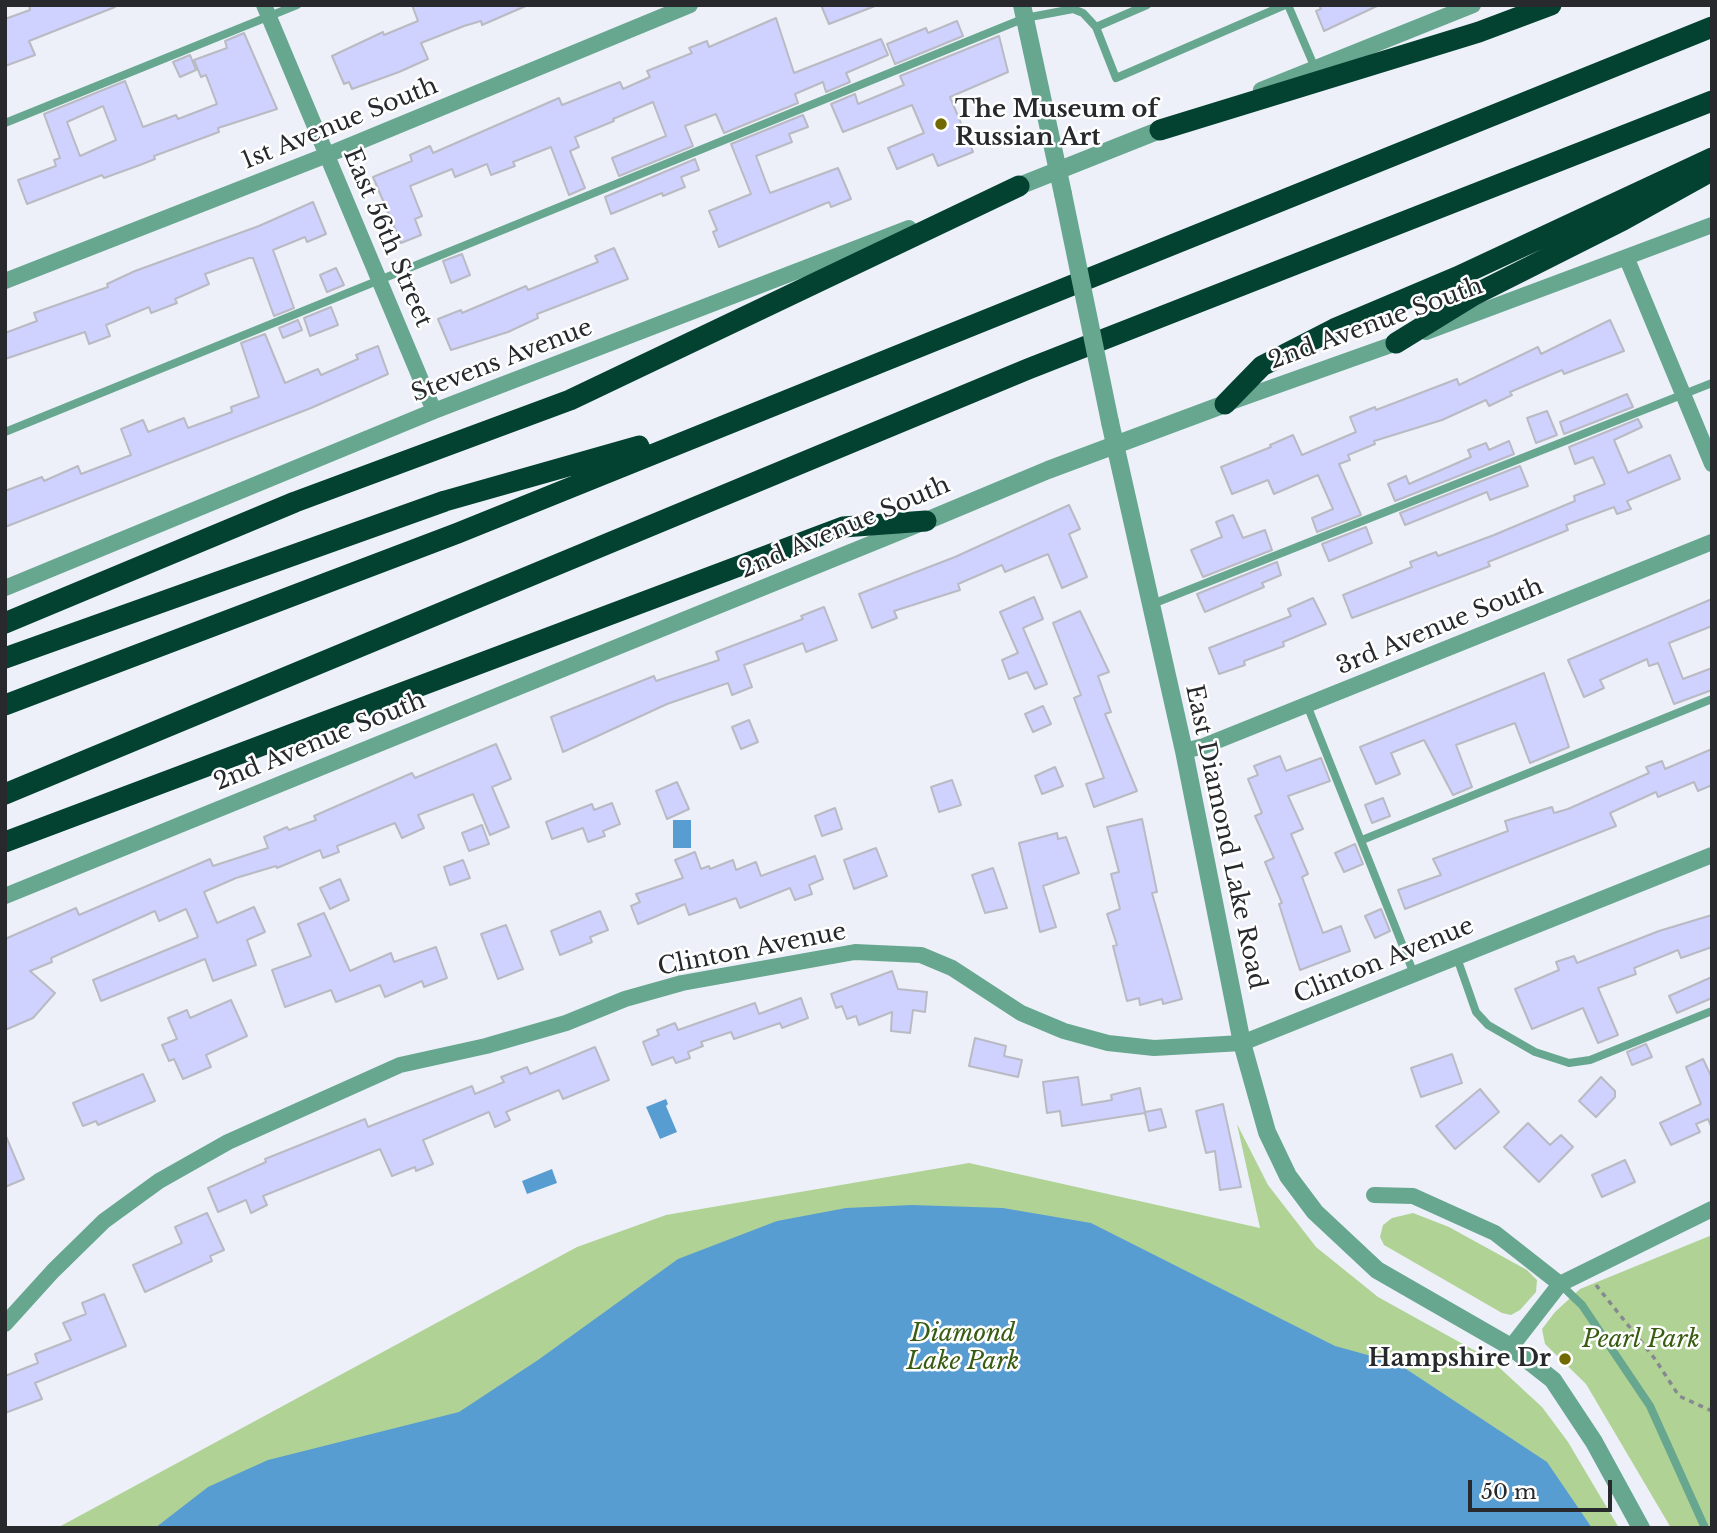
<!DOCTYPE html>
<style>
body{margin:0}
#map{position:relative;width:1717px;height:1533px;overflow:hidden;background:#edf0f9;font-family:"Libre Baskerville",serif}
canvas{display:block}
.frame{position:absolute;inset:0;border:7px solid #27292c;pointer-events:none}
.scale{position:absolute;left:1468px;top:1480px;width:144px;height:32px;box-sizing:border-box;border:4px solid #27292c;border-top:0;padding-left:9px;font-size:21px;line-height:24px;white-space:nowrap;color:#27292c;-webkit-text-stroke:5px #fff;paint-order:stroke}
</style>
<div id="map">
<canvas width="1717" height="1533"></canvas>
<div class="frame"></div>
<div class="scale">50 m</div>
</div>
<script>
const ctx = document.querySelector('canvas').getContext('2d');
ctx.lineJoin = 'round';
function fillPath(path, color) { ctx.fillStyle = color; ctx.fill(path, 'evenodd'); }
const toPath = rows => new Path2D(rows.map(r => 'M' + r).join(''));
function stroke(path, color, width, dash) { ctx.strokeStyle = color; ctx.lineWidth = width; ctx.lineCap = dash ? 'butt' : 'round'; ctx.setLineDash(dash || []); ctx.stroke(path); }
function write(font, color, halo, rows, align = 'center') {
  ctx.font = font + ' "Libre Baskerville",serif'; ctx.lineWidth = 5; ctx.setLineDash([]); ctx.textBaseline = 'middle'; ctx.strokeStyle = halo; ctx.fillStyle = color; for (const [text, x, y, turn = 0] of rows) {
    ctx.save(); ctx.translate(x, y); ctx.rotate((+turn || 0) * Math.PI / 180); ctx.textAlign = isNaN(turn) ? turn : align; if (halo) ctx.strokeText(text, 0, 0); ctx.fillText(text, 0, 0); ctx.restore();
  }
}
fillPath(toPath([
 [1237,1124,1268,1185,1316,1247,1378,1297,1490,1359,1542,1407,1568,1442,1619,1528,57,1528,577,1247,666,1215,969,1163,1260,1228],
 [1413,1213,1449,1227,1527,1270,1537,1280,1536,1292,1520,1310,1511,1315,1502,1313,1384,1245,1380,1237,1383,1225,1392,1218],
 [1712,1235,1712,1528,1671,1528,1586,1384,1545,1344,1542,1329,1555,1312,1580,1289]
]), '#b0d395');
fillPath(toPath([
 [673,820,691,820,691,848,673,848],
 [666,1099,668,1104,666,1106,677,1132,660,1139,646,1107],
 [552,1169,557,1183,527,1194,522,1181],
 [912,1205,1003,1208,1091,1223,1335,1346,1397,1363,1547,1462,1592,1528,155,1528,208,1487,268,1460,459,1412,538,1360,678,1259,777,1221,846,1208]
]), '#589dd2');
const building = toPath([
 [29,5,115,5,115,7,29,41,35,55,5,66,5,19,30,10,29,5],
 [412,5,528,5,482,25,481,21,464,26,421,43,428,59,399,72,352,89,349,82,344,84,332,56,383,32,384,35,418,21,412,5],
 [821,5,874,5,875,6,829,24,821,5],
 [1319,5,1377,5,1377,6,1324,31,1316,11,1321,9,1319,5],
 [776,18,794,73,881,39,888,55,846,73,850,82,826,92,823,82,795,94,798,103,724,133,716,114,685,126,693,146,619,176,612,158,666,136,653,102,613,119,614,121,575,137,579,147,570,151,585,188,569,195,551,147,513,162,515,166,491,175,487,164,455,177,452,169,410,186,422,216,415,219,421,235,401,243,373,177,412,161,410,155,430,146,433,153,559,98,562,105,620,82,623,89,650,77,647,71,692,53,689,48,707,41,709,47,776,18],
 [957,21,963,36,895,64,887,44,926,28,928,33,957,21],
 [244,33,277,109,218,128,219,132,154,156,155,159,140,165,104,178,102,175,27,204,18,180,56,166,54,160,60,158,44,114,125,81,143,127,176,115,178,119,217,104,206,75,201,77,194,60,227,48,225,41,244,33],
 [103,106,116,140,80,156,67,122,103,106],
 [999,36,1008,72,950,97,973,152,938,166,933,154,897,169,888,148,924,133,912,105,843,132,831,104,855,94,858,104,904,85,900,76,999,36],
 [190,55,196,70,180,77,173,62,190,55],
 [803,115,808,127,789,134,792,142,756,156,770,193,838,168,851,199,831,207,829,202,719,247,713,232,717,230,709,211,751,194,731,144,803,115],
 [695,159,699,170,681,177,685,187,663,196,662,193,611,214,605,197,695,159],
 [313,202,326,234,307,242,305,237,273,250,294,308,274,316,253,258,249,258,205,274,209,284,175,299,177,303,151,313,149,307,106,325,110,336,89,344,85,332,5,359,5,333,37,321,34,313,108,287,107,284,135,271,259,226,313,202],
 [614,248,628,279,537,314,538,318,508,332,451,350,438,319,461,310,462,313,526,286,528,290,598,262,595,256,614,248],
 [462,254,470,275,451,283,443,261,462,254],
 [336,268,344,285,327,292,320,275,336,268],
 [331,307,338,325,310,336,304,318,331,307],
 [298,320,302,330,283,338,279,328,298,320],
 [1610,320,1624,351,1564,374,1562,370,1510,392,1512,395,1489,406,1486,400,1442,420,1374,441,1375,444,1348,455,1350,460,1339,464,1361,515,1317,532,1312,518,1333,509,1318,475,1274,494,1268,480,1232,494,1221,467,1271,447,1270,445,1293,435,1302,455,1356,432,1350,417,1375,407,1376,410,1457,379,1459,385,1538,347,1541,354,1610,320],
 [265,334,285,383,318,369,321,375,358,359,356,355,378,346,388,374,311,408,5,527,5,491,42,477,44,481,78,466,81,474,131,455,121,429,143,420,148,432,184,418,188,428,232,412,231,407,259,397,241,343,265,334],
 [1627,394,1633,407,1564,434,1560,422,1627,394],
 [1547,411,1557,435,1536,443,1527,418,1547,411],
 [1638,419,1642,427,1614,440,1628,473,1670,455,1680,479,1627,501,1631,509,1617,514,1614,507,1566,525,1568,530,1488,562,1490,566,1352,618,1343,595,1412,567,1410,562,1436,552,1438,556,1494,535,1575,501,1574,496,1605,484,1593,457,1575,464,1569,447,1638,419],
 [1509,441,1514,454,1395,501,1388,484,1406,476,1409,484,1471,457,1468,450,1486,443,1489,450,1509,441],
 [1520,466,1528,486,1490,500,1487,492,1405,525,1400,513,1520,466],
 [1069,505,1080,529,1069,534,1087,577,1062,588,1048,554,1005,572,1002,565,958,584,960,590,894,611,897,618,872,628,859,594,955,557,1069,505],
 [1233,515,1243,538,1265,530,1272,550,1203,577,1191,550,1222,537,1216,522,1233,515],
 [1366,527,1372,543,1329,561,1322,544,1366,527],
 [1277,562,1281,575,1262,583,1264,587,1205,612,1197,594,1277,562],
 [1034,597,1043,619,1023,628,1047,684,1035,689,1027,672,1009,679,1002,660,1018,653,1000,612,1034,597],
 [1313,598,1326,624,1283,642,1284,646,1244,661,1245,665,1219,674,1209,648,1291,616,1288,609,1313,598],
 [1712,599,1712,626,1669,643,1683,679,1712,668,1712,690,1674,704,1658,663,1649,666,1647,659,1600,680,1604,688,1584,697,1568,660,1712,599],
 [824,607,837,640,806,652,803,643,744,665,752,687,732,695,728,683,667,704,563,752,551,717,654,676,656,681,719,660,716,652,803,619,801,616,824,607],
 [1080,611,1109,672,1098,676,1111,712,1105,714,1137,791,1094,807,1086,784,1104,778,1074,698,1081,695,1053,623,1080,611],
 [1544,673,1569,747,1530,763,1515,723,1456,745,1472,787,1453,795,1424,740,1391,753,1400,774,1376,784,1360,747,1544,673],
 [1043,706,1051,724,1033,732,1025,714,1043,706],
 [749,720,758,742,741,749,732,727,749,720],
 [496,744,511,779,492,787,509,827,490,835,473,794,418,815,424,828,402,838,395,823,337,846,339,852,323,858,320,850,277,868,276,866,236,878,204,892,217,923,254,907,265,932,247,940,256,965,213,981,205,959,101,1001,93,980,198,937,186,909,159,921,155,911,51,958,52,962,30,971,55,993,33,1018,5,1030,5,939,76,908,79,915,210,859,213,866,268,848,264,837,287,827,289,830,316,820,314,816,412,773,415,778,496,744],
 [1712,749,1712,785,1698,791,1694,782,1658,797,1656,792,1610,813,1616,826,1405,909,1398,890,1441,875,1433,859,1508,831,1505,821,1552,807,1554,813,1568,809,1649,773,1646,767,1662,761,1665,769,1712,749],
 [1280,756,1286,771,1321,758,1330,781,1288,796,1303,829,1291,834,1308,874,1302,877,1323,933,1341,926,1350,951,1300,970,1279,904,1282,903,1265,862,1274,858,1255,816,1262,813,1248,779,1258,775,1254,766,1280,756],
 [1055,767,1063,786,1042,794,1035,776,1055,767],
 [952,780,961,805,939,812,931,787,952,780],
 [677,782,689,809,667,819,656,791,677,782],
 [1383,798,1390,816,1372,823,1365,805,1383,798],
 [612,803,620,824,603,831,605,836,588,842,583,828,552,839,546,822,592,804,594,810,612,803],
 [835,808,842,829,822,836,815,816,835,808],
 [1142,819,1157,892,1152,893,1182,999,1163,1004,1162,999,1140,1005,1139,998,1127,1001,1113,946,1117,945,1107,914,1120,909,1111,874,1119,872,1107,827,1142,819],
 [482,825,489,844,469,851,462,833,482,825],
 [1057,833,1058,839,1066,837,1079,873,1043,886,1056,927,1040,932,1019,843,1057,833],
 [1355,844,1363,864,1344,872,1335,853,1355,844],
 [876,848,887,876,854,889,844,860,876,848],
 [695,852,701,869,709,866,710,869,733,860,736,870,756,862,761,876,815,856,823,879,809,885,812,894,795,900,790,888,740,908,736,898,689,915,685,904,638,924,631,906,640,902,636,894,683,878,675,860,695,852],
 [463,860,470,878,450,885,444,867,463,860],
 [993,868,1007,908,985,913,972,875,993,868],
 [340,879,349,900,330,909,320,888,340,879],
 [1381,909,1390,931,1375,938,1365,916,1381,909],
 [600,911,608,930,590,937,592,942,560,955,551,931,600,911],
 [324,913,350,971,391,953,394,962,436,947,447,978,424,987,422,981,385,997,380,985,336,1002,331,990,285,1007,272,970,311,956,298,924,324,913],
 [1712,915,1712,947,1681,958,1678,950,1634,968,1636,974,1598,988,1618,1035,1598,1043,1583,1008,1532,1029,1515,989,1559,970,1556,962,1574,956,1577,963,1659,931,1712,915],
 [506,925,523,969,498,979,481,934,506,925],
 [892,971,898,989,927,992,925,1012,913,1010,910,1033,891,1031,892,1012,859,1025,856,1016,847,1019,842,1006,836,1008,831,994,892,971],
 [1712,977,1712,998,1677,1013,1669,996,1712,977],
 [801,998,808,1018,782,1028,780,1023,734,1039,731,1032,701,1042,703,1046,688,1052,690,1058,676,1063,673,1057,652,1065,643,1042,659,1035,657,1030,675,1023,678,1030,755,1003,759,1014,801,998],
 [231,1000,247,1036,206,1055,211,1067,183,1079,174,1059,169,1061,162,1045,177,1039,168,1018,187,1010,190,1018,231,1000],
 [975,1038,1006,1046,1004,1056,1022,1060,1018,1077,969,1066,975,1038],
 [1646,1044,1652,1057,1632,1065,1627,1052,1646,1044],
 [595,1047,609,1080,563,1099,559,1090,506,1112,510,1120,495,1127,489,1112,423,1140,433,1164,416,1171,415,1167,392,1176,380,1149,263,1196,267,1205,251,1213,246,1200,218,1212,208,1188,266,1162,265,1159,365,1119,368,1127,472,1086,475,1094,504,1082,501,1077,527,1067,530,1074,595,1047],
 [1452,1054,1462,1083,1421,1097,1411,1068,1452,1054],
 [1703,1059,1712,1078,1712,1128,1708,1119,1696,1124,1700,1132,1671,1145,1660,1123,1701,1104,1686,1067,1703,1059],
 [143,1074,155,1101,98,1125,96,1121,83,1126,73,1103,143,1074],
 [1078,1077,1082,1105,1112,1100,1111,1095,1140,1088,1145,1112,1161,1109,1166,1127,1149,1131,1145,1113,1062,1126,1060,1111,1047,1113,1043,1082,1078,1077],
 [1601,1077,1615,1091,1615,1097,1596,1117,1579,1101,1601,1077],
 [1480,1089,1499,1112,1455,1149,1436,1126,1480,1089],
 [1223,1104,1241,1187,1220,1190,1215,1151,1206,1153,1196,1111,1223,1104],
 [1528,1123,1550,1145,1561,1135,1573,1147,1539,1182,1504,1147,1528,1123],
 [5,1134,24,1179,5,1187,5,1134],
 [1625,1160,1635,1182,1602,1197,1592,1175,1625,1160],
 [207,1213,224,1250,210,1256,212,1261,145,1292,133,1265,182,1243,175,1227,207,1213],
 [104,1294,126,1346,35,1383,42,1399,5,1413,5,1376,38,1363,35,1354,71,1340,63,1323,86,1314,82,1303,104,1294]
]);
fillPath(building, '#cfd1ff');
stroke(building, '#b9bac2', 2);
stroke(toPath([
 [1596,1285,1655,1359,1679,1396,1712,1411]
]), '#86898f', 3.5, [5, 5]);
stroke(toPath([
 [1288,5,1315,68],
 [1096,27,1147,5],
 [5,123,297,5],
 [5,432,1025,18,1073,9,1083,13,1096,27,1116,78,1285,5],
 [1150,605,1712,383],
 [1307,705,1414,974],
 [1362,840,1712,699],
 [1456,955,1476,1012,1488,1025,1535,1052,1569,1063,1590,1060,1712,1011],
 [1560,1284,1582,1305,1650,1406,1705,1528]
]), '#67a78f', 8);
stroke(toPath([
 [264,5,434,411],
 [1261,90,1473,5],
 [1627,259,1712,464],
 [5,281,327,155,690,5],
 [1426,332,1712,225],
 [1228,403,1405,340],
 [5,588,434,411,909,228],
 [1184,751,1204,746,1712,542],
 [5,896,917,525],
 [1374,1195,1413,1196,1495,1233,1560,1284],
 [5,1324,53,1271,104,1221,159,1181,228,1142,400,1065,486,1046,566,1023,625,999,682,983,855,952,921,955,952,968,1021,1013,1064,1031,1108,1043,1154,1048,1242,1043,1712,855],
 [1511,1347,1560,1284,1712,1209]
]), '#67a78f', 16);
stroke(toPath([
 [1022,5,1063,194],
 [1019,186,1160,130],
 [1110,422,1184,751,1242,1043,1267,1132,1288,1176,1315,1212,1377,1270,1511,1347,1553,1380,1594,1442,1641,1528],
 [926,521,1048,470,1225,404]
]), '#67a78f', 18);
stroke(toPath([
 [1160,130,1479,32,1551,5],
 [1396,343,1474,295,1623,220,1704,175],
 [1225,404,1262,366,1334,329,1457,277,1712,158],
 [5,623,295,502,570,400,1019,186],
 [5,658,445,501,639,446],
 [5,705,458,533,1712,27],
 [5,794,1028,369,1712,101],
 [5,842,843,527,926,521]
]), '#034231', 21);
stroke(toPath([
 [1063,194,1110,422]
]), '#67a78f', 18);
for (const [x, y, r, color] of [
 [941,124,7,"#716a02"],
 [1565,1359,7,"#716a02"]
]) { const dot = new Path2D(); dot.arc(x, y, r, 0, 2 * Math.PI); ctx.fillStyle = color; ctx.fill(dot); stroke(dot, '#fff', 2.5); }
write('bold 24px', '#27292c', '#fff', [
 ["The Museum of",955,110],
 ["Russian Art",955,138],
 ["Hampshire Dr",1551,1359,"right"]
], 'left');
write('24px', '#27292c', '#fff', [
 ["1st Avenue South",340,124,-22],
 ["East 56th Street",387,238,67],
 ["2nd Avenue South",1376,324,-20],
 ["Stevens Avenue",502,361,-21],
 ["2nd Avenue South",845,528,-23],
 ["3rd Avenue South",1440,627,-22],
 ["2nd Avenue South",320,742,-22],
 ["East Diamond Lake Road",1225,837,78],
 ["Clinton Avenue",752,950,-11],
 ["Clinton Avenue",1384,961,-22]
]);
write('italic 24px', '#385c12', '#fff', [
 ["Diamond",963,1334],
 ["Lake Park",963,1362],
 ["Pearl Park",1641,1340]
]);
</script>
